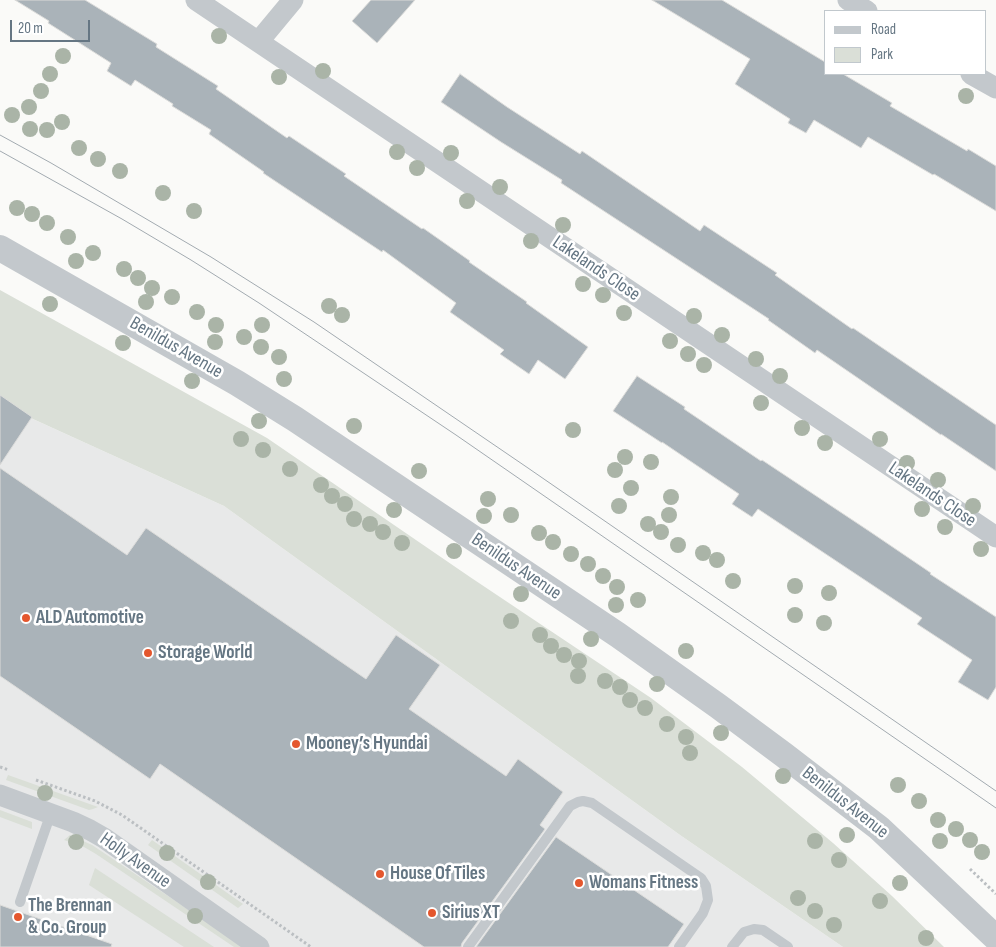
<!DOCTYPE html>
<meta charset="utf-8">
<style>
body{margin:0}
#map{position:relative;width:996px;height:947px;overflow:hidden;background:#fafaf8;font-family:"Sofia Sans Condensed",sans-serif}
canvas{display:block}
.legend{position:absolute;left:824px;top:10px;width:162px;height:65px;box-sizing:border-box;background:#fff;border:1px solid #c1c8cd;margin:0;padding:6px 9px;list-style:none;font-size:15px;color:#657683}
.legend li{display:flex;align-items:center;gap:10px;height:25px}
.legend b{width:25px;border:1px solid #c1c8cd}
.scale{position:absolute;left:10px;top:20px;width:80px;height:22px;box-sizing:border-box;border:2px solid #657683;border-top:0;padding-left:6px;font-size:15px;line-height:18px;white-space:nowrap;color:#657683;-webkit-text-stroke:4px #fff;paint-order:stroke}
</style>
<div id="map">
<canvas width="996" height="947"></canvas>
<ul class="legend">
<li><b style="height:6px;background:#c3c8cc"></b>Road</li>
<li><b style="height:14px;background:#dadfd7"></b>Park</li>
</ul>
<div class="scale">20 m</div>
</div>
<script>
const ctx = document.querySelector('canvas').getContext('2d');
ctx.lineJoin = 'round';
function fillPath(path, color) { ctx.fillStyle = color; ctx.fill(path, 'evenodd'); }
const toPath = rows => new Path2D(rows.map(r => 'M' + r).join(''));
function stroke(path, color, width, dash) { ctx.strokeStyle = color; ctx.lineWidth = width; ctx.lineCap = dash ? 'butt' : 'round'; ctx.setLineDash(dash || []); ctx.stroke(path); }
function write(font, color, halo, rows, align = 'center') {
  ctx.font = font + ' "Sofia Sans Condensed",sans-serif'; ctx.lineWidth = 5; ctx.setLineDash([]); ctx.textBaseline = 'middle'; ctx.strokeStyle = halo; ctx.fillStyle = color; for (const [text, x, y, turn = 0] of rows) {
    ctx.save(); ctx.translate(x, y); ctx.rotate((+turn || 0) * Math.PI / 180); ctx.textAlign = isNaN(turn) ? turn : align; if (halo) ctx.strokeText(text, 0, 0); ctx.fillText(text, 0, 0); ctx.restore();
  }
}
fillPath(toPath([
 [0,404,224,506,680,835,843,947,0,947]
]), '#e8e9e9');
fillPath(toPath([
 [0,290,267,438,470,577,651,698,742,767,833,843,892,896,944,947,843,947,680,835,224,506,0,404],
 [8,775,98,807,93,809,89,810,6,780],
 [0,810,32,822,32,829,0,817],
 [70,835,92,845,244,947,234,947,96,854,84,847,64,840],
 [152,840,243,904,238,908,148,845],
 [95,868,214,947,184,947,89,885]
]), '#dadfd7');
const building = toPath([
 [15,0,85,0,157,44,156,47,218,86,216,89,287,138,289,136,346,174,344,176,422,229,423,228,470,261,469,262,527,302,526,303,588,347,565,379,538,360,529,374,500,354,504,350,450,312,456,303,383,250,382,252,263,173,264,172,209,134,211,130,172,106,173,104,135,80,131,86,107,71,111,63,48,23,49,21,15,0],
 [371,0,415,0,377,43,352,21,371,0],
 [652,0,722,0,825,62,825,74,843,74,892,103,890,106,967,151,968,149,996,166,996,211,934,174,933,175,868,137,861,148,814,120,806,133,788,123,790,119,735,84,750,59,652,0],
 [460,74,507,107,580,154,582,151,700,231,704,225,777,273,775,275,852,329,853,328,996,425,996,471,941,434,941,435,817,350,815,353,768,320,769,319,561,183,562,180,501,142,441,102,460,74],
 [637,376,685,407,684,409,761,461,762,460,869,531,931,573,930,574,996,617,996,687,988,700,958,682,972,660,917,624,922,618,758,509,752,517,732,504,739,494,662,442,662,443,613,411,637,376],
 [0,395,32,417,0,465,0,395],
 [0,468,127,555,146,528,366,679,396,635,440,665,409,709,506,776,518,759,563,792,540,825,545,829,462,943,461,947,424,947,160,764,150,779,0,676,0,468],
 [556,837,684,924,668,947,476,947,556,837],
 [0,905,112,944,111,947,0,947,0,905]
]);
fillPath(building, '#aab3b9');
stroke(building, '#dcdcda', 1);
stroke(toPath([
 [0,767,9,770],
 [36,780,95,801,122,815,311,947],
 [970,869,996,894]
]), '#bbbfc2', 3, [2.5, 2.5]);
stroke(toPath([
 [20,902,51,813],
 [468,947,570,806,578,802,583,801,592,803,701,878,706,886,708,900,703,913,679,947],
 [732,947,744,932,754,929,763,930,788,947]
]), '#c3c8cc', 10);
stroke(toPath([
 [196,0,996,537],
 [848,0,867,11],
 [259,41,293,0],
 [971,74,996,88],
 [0,795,73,822,90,830,104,838,259,947]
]), '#c3c8cc', 21);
stroke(toPath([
 [0,248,237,383,295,419,618,635,718,706,784,755,879,828,996,938]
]), '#c3c8cc', 26);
stroke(toPath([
 [0,135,51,163,211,257,314,322,528,468,996,791],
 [0,151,122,219,191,260,259,303,456,435,996,808]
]), '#a2aab0', 1);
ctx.fillStyle = '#aab4a7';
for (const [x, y] of [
 [219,36],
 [63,56],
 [323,71],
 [50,74],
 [279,77],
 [41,91],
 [966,96],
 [29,107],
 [12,115],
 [62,122],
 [30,129],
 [47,130],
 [79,148],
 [397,152],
 [451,153],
 [98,159],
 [417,168],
 [120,171],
 [500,187],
 [163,193],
 [467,201],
 [17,208],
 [194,211],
 [32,214],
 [47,223],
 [563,225],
 [68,237],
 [531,241],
 [93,253],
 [76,261],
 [124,269],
 [138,278],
 [583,284],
 [152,288],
 [603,295],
 [172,297],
 [146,302],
 [50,304],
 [329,306],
 [197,312],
 [624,313],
 [342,315],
 [694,316],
 [216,325],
 [262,325],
 [722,335],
 [244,337],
 [670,341],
 [215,342],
 [123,343],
 [261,347],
 [688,354],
 [279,357],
 [756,359],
 [704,365],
 [780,376],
 [284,379],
 [192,381],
 [761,403],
 [259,421],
 [354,426],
 [802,428],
 [573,430],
 [241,439],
 [880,439],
 [825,443],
 [263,450],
 [625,457],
 [651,462],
 [907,463],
 [290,469],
 [615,470],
 [419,471],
 [938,480],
 [321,485],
 [631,488],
 [332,496],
 [671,497],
 [488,499],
 [345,504],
 [619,506],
 [973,506],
 [922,509],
 [394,510],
 [511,515],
 [669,515],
 [484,516],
 [354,519],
 [370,524],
 [648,524],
 [945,527],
 [383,532],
 [661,532],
 [539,533],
 [553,542],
 [402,543],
 [678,545],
 [981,549],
 [454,551],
 [703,553],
 [571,554],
 [717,560],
 [588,564],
 [603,576],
 [733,581],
 [795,586],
 [617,587],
 [829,593],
 [521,594],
 [638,600],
 [616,605],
 [795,615],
 [511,621],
 [824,623],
 [540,635],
 [591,639],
 [551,646],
 [686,651],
 [564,655],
 [579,661],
 [578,676],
 [605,681],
 [657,684],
 [620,687],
 [630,700],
 [645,708],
 [667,724],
 [721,733],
 [686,737],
 [690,753],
 [783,776],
 [898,785],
 [45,793],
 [919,801],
 [938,820],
 [956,829],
 [847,835],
 [970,840],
 [815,841],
 [940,841],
 [76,842],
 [982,852],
 [167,853],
 [839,860],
 [208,882],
 [900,883],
 [798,898],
 [880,901],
 [815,911],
 [195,916],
 [834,925],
 [926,938]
]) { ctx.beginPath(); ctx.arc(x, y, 8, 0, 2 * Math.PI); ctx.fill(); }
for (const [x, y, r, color] of [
 [26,618,5,"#e4572e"],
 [148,653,5,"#e4572e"],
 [296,744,5,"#e4572e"],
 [380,874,5,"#e4572e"],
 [579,883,5,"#e4572e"],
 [432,913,5,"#e4572e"],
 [18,917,5,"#e4572e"]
]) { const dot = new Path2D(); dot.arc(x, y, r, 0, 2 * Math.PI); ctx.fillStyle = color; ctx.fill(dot); stroke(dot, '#fff', 2); }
write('19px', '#657683', '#fff', [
 ["Lakelands Close",596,269,34],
 ["Benildus Avenue",176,348,30],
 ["Lakelands Close",932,495,34],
 ["Benildus Avenue",516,567,34],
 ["Benildus Avenue",845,803,38],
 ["Holly Avenue",135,861,35]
]);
write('bold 19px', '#657683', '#fff', [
 ["ALD Automotive",36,618],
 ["Storage World",158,653],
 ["Mooney’s Hyundai",306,744],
 ["House Of Tiles",390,874],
 ["Womans Fitness",589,883],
 ["The Brennan",28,906],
 ["& Co. Group",28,928],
 ["Sirius XT",442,913]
], 'left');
</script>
